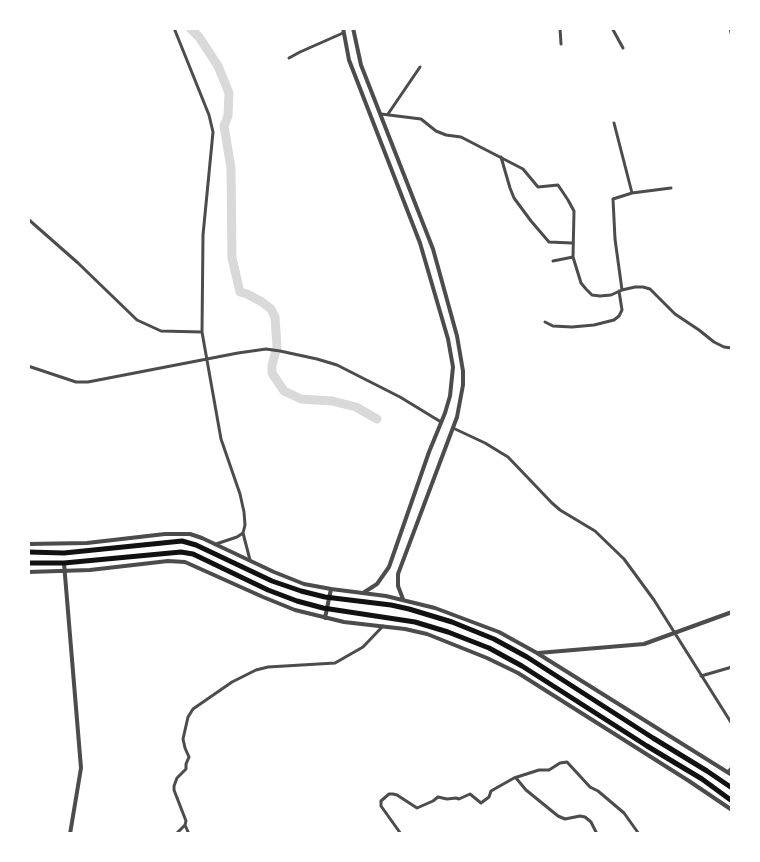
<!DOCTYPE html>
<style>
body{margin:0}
#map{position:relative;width:760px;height:862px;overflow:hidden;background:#fff;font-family:Barlow,sans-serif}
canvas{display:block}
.frame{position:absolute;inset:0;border:30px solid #fff;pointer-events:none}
</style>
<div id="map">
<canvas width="760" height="862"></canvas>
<div class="frame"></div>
</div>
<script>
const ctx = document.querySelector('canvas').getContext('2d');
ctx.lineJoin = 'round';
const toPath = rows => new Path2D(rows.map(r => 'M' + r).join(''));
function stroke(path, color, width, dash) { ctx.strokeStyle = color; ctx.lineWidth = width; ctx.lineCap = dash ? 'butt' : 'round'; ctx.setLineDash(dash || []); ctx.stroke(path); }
stroke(toPath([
 [190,28,199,37,218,66,229,93,228,116,224,126,231,168,232,258,240,292,247,294,262,302,271,309,275,317,277,347,272,365,272,373,284,391,301,399,332,401,356,407,377,419]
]), '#d9d9d9', 9);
stroke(toPath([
 [174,28,209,115,213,132,203,235,202,332,221,439,240,494,244,512,245,525,243,533,250,560],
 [560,28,561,44],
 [612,28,623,48],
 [730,28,732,37],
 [289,58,300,52,343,33],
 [381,114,421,119,436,131,446,135,461,137,523,169,538,187,558,185,568,200,574,211,573,257,581,283,586,289,592,295,600,296,611,295,622,290,635,287,643,287,650,289,675,314,699,330,714,342,724,347,732,348],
 [388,114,420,67],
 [614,123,632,193],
 [501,157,510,188,514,198,531,221,549,242,572,243],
 [28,219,78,263,137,320,161,331,202,332],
 [553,261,573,257],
 [622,290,615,239,613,199,632,193,671,188],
 [545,322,553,326,572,327,594,325,614,320,619,316,622,310,619,291],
 [28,366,76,382,88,382,238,353,266,349,280,351,317,359,337,365,400,397,441,422],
 [453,428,485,443,508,457,552,503,560,510,595,531,624,559,654,600,732,724],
 [216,544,237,537,243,533],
 [701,676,732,667],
 [728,772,732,767],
 [516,778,526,790,558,816,565,819,580,816,585,817,591,822,597,834],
 [176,834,185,825],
 [189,834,185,825,186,821,174,790,174,786,177,778,186,769,186,764,189,757,185,748,183,739,188,717,193,709,232,682,256,670,268,667,335,663,363,647,383,626],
 [401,834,381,806,381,801,389,794,393,794,397,795,417,808,433,801,438,797,447,799,456,798,459,799,470,794,481,803,489,797,491,791,514,778,539,770,549,770,560,763,567,762,590,787,598,791,624,813,639,834]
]), '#4c4c4c', 3);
stroke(toPath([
 [343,28,349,60,420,243,448,339,453,367,450,396,445,413,429,452,389,567,377,584,363,593],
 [353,28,361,65,433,249,457,336,463,371,463,385,457,417,398,574,398,586,403,599],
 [28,544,87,543,165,534,190,534,202,538,274,572,304,584,331,589,386,596,435,608,499,632,537,653,732,775],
 [64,563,81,768,70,834],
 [28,572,90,570,168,561,185,562,263,597,295,610,344,622,405,629,427,634,487,658,518,673,689,781,732,810],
 [325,618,331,589],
 [538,653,644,644,732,612]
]), '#4c4c4c', 4);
stroke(toPath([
 [28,552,64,553,182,541,196,545,272,581,301,591,325,597,391,605,409,609,452,622,494,639,527,657,653,738,707,771,732,788],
 [28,563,64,563,181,552,193,554,268,590,297,601,323,608,415,622,448,632,489,648,522,666,647,746,702,779,732,801]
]), '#111', 5);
</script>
